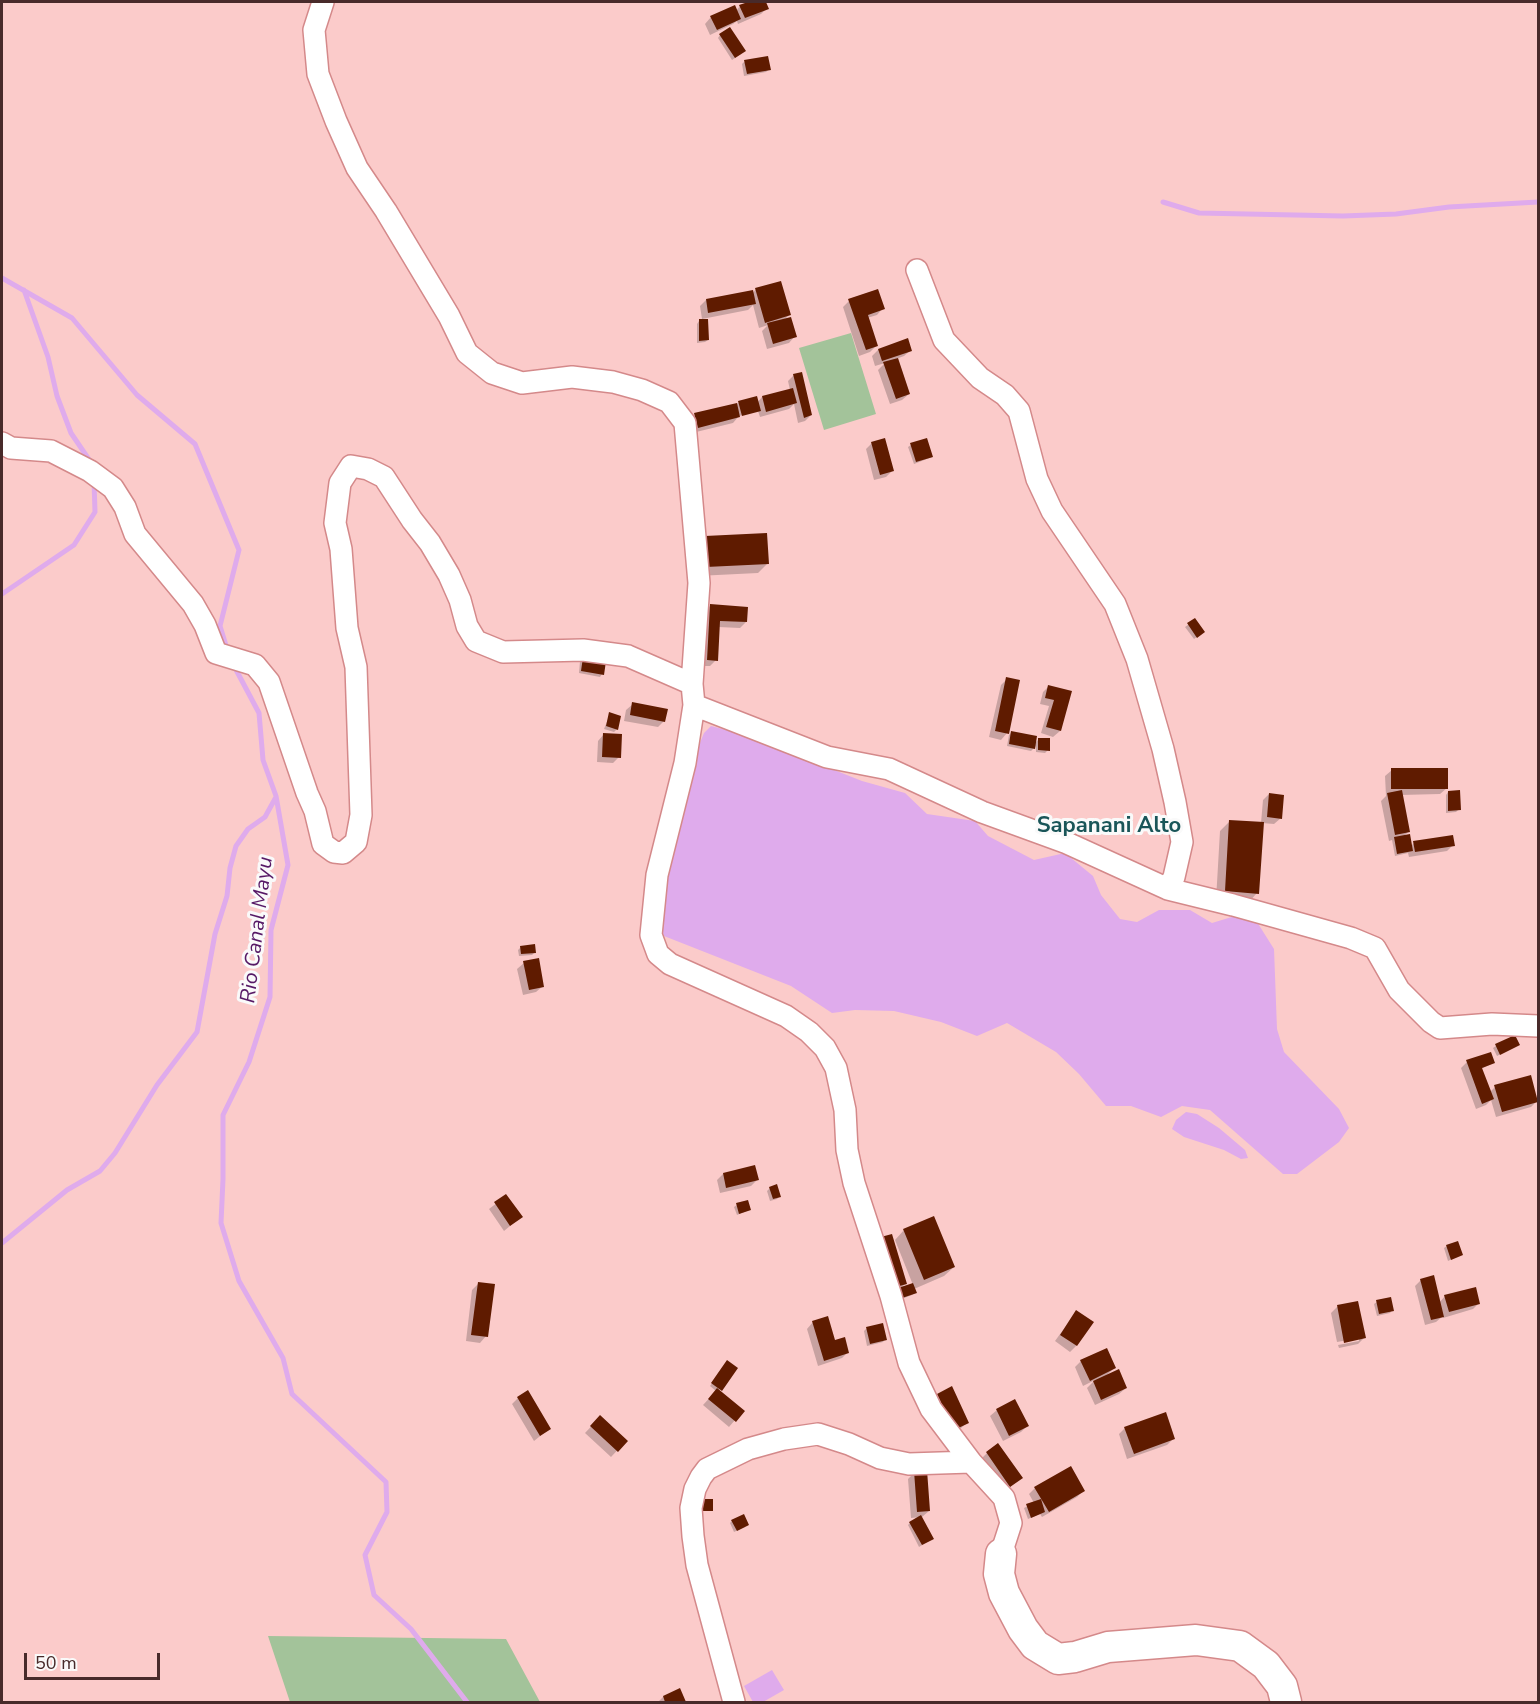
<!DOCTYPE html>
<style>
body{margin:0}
#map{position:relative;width:1540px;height:1704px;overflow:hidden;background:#fbcbca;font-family:"Nunito Sans",sans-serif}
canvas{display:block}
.frame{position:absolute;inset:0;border:3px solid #482a2a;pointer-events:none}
.scale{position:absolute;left:24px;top:1653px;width:136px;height:27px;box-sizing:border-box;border:3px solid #482a2a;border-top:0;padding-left:8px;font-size:18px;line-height:21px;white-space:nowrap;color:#482a2a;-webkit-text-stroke:4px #fafafa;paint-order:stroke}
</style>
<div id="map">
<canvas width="1540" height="1704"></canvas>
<div class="frame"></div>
<div class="scale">50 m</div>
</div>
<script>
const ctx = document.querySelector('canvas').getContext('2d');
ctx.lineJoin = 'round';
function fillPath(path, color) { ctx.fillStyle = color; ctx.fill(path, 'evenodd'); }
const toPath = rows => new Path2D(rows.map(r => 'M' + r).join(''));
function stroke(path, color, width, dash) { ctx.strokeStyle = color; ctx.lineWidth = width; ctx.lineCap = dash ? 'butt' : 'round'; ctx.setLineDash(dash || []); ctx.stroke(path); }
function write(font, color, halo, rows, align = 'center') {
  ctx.font = font + ' "Nunito Sans",sans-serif'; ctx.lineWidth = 6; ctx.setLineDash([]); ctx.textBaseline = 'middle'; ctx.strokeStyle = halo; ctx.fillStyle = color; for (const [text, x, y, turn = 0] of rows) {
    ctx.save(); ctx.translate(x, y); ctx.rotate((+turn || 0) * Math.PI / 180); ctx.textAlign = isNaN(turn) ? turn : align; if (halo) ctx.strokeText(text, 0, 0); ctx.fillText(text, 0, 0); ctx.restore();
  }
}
fillPath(toPath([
 [851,333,876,414,824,430,799,348],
 [268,1636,506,1639,540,1702,290,1702]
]), '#a3c39a');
fillPath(toPath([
 [711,726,746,735,862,781,905,793,927,814,975,821,988,836,1034,860,1065,853,1093,876,1101,895,1120,919,1137,922,1159,910,1190,910,1212,923,1235,916,1257,922,1274,949,1277,1029,1284,1052,1339,1109,1349,1128,1339,1142,1297,1174,1283,1174,1210,1110,1182,1106,1161,1117,1131,1106,1106,1106,1079,1074,1056,1052,1007,1023,977,1036,941,1022,894,1011,855,1010,832,1013,791,986,664,936,658,920,690,767,704,733],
 [1186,1112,1197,1114,1219,1128,1245,1150,1248,1158,1241,1159,1224,1150,1184,1137,1172,1129,1176,1120],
 [772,1670,784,1690,763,1702,753,1702,744,1686]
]), '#dfabec');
fillPath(toPath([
 [752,2,764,2,767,8,761,14,738,24,737,21,733,24,710,35,705,24,711,17,736,11,740,6],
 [720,35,741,54,732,60,718,38],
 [744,62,769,69,766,72,744,76,742,64],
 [756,289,789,315,784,320,795,336,789,343,767,349,762,331,768,325,759,328,753,305,748,310,702,319,700,306,706,300,753,293],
 [849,301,883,308,877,315,867,318,876,346,870,352,859,356,843,307],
 [699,321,708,340,705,342,697,343,697,324],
 [907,340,911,350,904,356,896,359,909,394,902,400,890,404,878,370,885,363,875,366,872,356,878,350],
 [794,375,811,415,805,421,798,423,794,404,789,409,760,417,758,411,739,416,733,423,692,433,689,421,695,415,739,403,757,403,762,397,790,390,788,381],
 [872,443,892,471,886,477,874,480,866,449],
 [911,445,932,457,914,464,908,447],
 [696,547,767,564,758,573,697,576],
 [710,606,746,622,740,628,718,627,716,660,710,666,701,666,704,612],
 [1195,620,1201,634,1194,639,1185,627],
 [583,659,602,674,600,677,579,673,580,661],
 [1007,679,1007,733,1001,740,989,737,1001,685],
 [1049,686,1070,692,1060,731,1053,737,1041,733,1049,706,1040,704,1043,692],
 [633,704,664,721,658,727,624,721,626,710],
 [610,714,617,729,614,732,604,729],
 [1011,733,1035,743,1039,739,1048,750,1045,753,1036,752,1036,746,1031,751,1007,746,1009,735],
 [604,734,619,757,613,763,597,762,598,741],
 [1392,770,1447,788,1440,794,1401,795,1408,832,1403,837,1411,846,1414,843,1453,845,1447,851,1409,857,1408,853,1395,856,1392,840,1389,841,1381,801,1386,796,1385,776],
 [1448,792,1459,809,1456,812,1446,813,1446,795],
 [1269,794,1281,818,1274,824,1262,823,1257,893,1248,903,1216,900,1220,831,1230,821,1261,823,1263,800],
 [521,947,535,952,532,955,519,956,518,950],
 [524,963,543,986,536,992,523,995,517,969],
 [1518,1045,1497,1056,1493,1048,1496,1046],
 [1467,1062,1493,1063,1481,1069,1490,1092,1495,1087,1537,1101,1531,1107,1496,1117,1491,1100,1486,1105,1476,1109,1461,1068],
 [723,1174,757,1180,751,1186,720,1193,717,1180],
 [770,1188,779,1197,777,1199,770,1201,767,1191],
 [506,1196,521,1217,504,1231,489,1209],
 [737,1205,749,1210,737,1215,734,1207],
 [904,1230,954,1267,944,1276,914,1289,915,1293,912,1295,899,1300,872,1246,906,1283,900,1289,913,1285,895,1240],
 [1447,1246,1461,1255,1448,1261,1444,1248],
 [1421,1280,1439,1303,1445,1296,1479,1303,1473,1309,1443,1318,1443,1316,1436,1322,1425,1325,1415,1286],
 [478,1284,486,1336,480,1343,466,1341,472,1290],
 [1377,1302,1392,1310,1390,1313,1377,1316,1374,1304],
 [1357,1303,1364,1338,1358,1344,1339,1348,1338,1345,1359,1341,1359,1338,1337,1342,1331,1313,1337,1307],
 [1076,1312,1076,1346,1070,1352,1055,1341],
 [813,1322,848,1352,842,1358,818,1366,807,1329],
 [882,1325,885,1339,883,1342,867,1346,864,1331,866,1329],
 [1081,1361,1114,1368,1106,1376,1126,1388,1119,1394,1095,1405,1087,1388,1095,1380,1083,1386,1075,1367],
 [725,1365,719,1392,735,1420,729,1427,703,1405,716,1391,710,1386],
 [938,1395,968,1422,961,1428,948,1435,932,1401],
 [518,1398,549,1429,534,1441,512,1404],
 [1014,1401,1027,1426,1021,1432,1003,1441,990,1416,997,1410],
 [600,1417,626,1441,611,1457,585,1433],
 [1125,1428,1173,1439,1167,1445,1127,1459,1119,1434],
 [987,1453,1021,1478,1004,1492,981,1459],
 [914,1473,929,1511,922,1517,911,1518,908,1479],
 [1035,1488,1083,1491,1077,1497,1042,1517,1040,1514,1028,1519,1024,1508,1034,1503,1029,1494],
 [732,1521,745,1527,734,1532,730,1523],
 [910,1523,929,1541,919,1547,908,1525],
 [680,1690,685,1702,658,1702,663,1697]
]), '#0003');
stroke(toPath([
 [1163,202,1199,213,1343,216,1396,214,1449,207,1538,202],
 [2,278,72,318,137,395,195,444,239,550,220,626,228,652],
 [24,290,48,357,57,396,71,433,92,464],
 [2,594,74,545,95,512,94,481],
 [234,666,259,713,263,760,276,796,288,865,271,930,270,997,249,1062,223,1115,223,1179,221,1223,239,1281,283,1358,292,1394,386,1482,387,1512,365,1555,374,1595,411,1629,467,1702],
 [2,1243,67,1190,100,1171,115,1153,157,1085,197,1032,215,934,227,896,230,868,236,846,248,829,265,817,276,797]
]), '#dfabec', 5);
fillPath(toPath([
 [748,2,766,2,769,9,745,18,739,5],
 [735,5,741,19,717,30,710,16],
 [730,27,746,51,735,58,719,34],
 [768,56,771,70,747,74,744,60],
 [781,281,791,315,765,323,755,288],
 [878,289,885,309,868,315,878,346,866,350,848,299],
 [753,290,756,304,708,313,706,299],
 [791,317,797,337,773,344,767,323],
 [699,319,708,319,709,340,699,341],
 [908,338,912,351,882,361,878,349],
 [898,358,910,394,896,399,883,362],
 [802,372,812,415,804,418,793,374],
 [793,388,797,403,766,412,762,396],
 [757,396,761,411,742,416,738,401],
 [737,403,740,417,698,428,694,413],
 [885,438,894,471,880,475,871,442],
 [927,438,933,457,916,462,910,443],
 [767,533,769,564,706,567,705,536],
 [710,604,748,607,747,622,720,621,718,661,707,660],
 [1195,618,1205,632,1197,638,1187,623],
 [583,657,606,661,604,675,581,671],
 [1006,677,1020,680,1009,734,995,731],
 [1048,685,1072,691,1061,731,1046,727,1054,700,1045,698],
 [632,702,668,709,665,722,630,715],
 [609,712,621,716,618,730,606,726],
 [1011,731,1037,736,1035,749,1009,744],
 [603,733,622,734,621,758,602,757],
 [1038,738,1050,738,1050,751,1038,750],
 [1391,768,1448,768,1448,789,1391,789],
 [1402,790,1410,832,1395,835,1387,793],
 [1460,790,1461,810,1448,811,1448,791],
 [1269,793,1284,795,1282,819,1267,817],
 [1229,820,1264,822,1259,894,1225,891],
 [1410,834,1413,851,1397,854,1394,837],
 [1453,835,1455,846,1415,852,1413,841],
 [535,944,536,953,521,954,520,946],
 [539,958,544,987,529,990,523,961],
 [1515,1035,1520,1045,1500,1055,1495,1044],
 [1491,1052,1495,1063,1482,1068,1494,1099,1482,1104,1466,1060],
 [1531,1075,1538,1102,1502,1112,1494,1085],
 [755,1165,759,1180,726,1188,723,1173],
 [777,1184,781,1197,773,1199,769,1187],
 [506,1194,523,1217,510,1226,494,1202],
 [748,1200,751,1210,739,1214,736,1203],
 [934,1216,955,1267,924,1280,903,1229],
 [892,1234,907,1284,892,1288,877,1238],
 [1458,1241,1463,1255,1451,1260,1446,1245],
 [1434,1275,1444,1317,1431,1320,1420,1279],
 [478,1282,495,1284,488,1337,471,1335],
 [913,1283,917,1293,902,1298,898,1288],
 [1476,1287,1480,1304,1449,1312,1444,1295],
 [1391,1297,1394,1311,1379,1314,1376,1300],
 [1358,1301,1366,1338,1344,1343,1337,1305],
 [1076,1310,1094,1322,1077,1346,1060,1335],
 [828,1316,835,1340,845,1337,849,1353,824,1361,812,1321],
 [883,1323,887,1340,870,1344,866,1327],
 [1107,1348,1116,1368,1090,1381,1080,1360],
 [727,1360,738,1368,722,1391,711,1383],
 [1119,1369,1127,1388,1101,1400,1093,1381],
 [952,1386,969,1423,954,1430,937,1394],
 [717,1388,745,1411,736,1422,708,1399],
 [528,1390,551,1429,540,1436,517,1397],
 [1015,1399,1029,1426,1009,1436,996,1409],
 [1166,1412,1175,1439,1134,1454,1124,1427],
 [600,1415,628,1441,618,1452,590,1426],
 [998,1443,1023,1478,1010,1487,986,1452],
 [1071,1466,1085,1491,1049,1512,1034,1487],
 [927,1470,930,1511,917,1512,914,1471],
 [700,1499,713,1499,713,1511,700,1511],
 [1041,1499,1045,1512,1031,1518,1026,1504],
 [744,1514,749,1525,737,1531,731,1520],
 [921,1515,934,1539,922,1545,909,1522],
 [680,1688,686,1702,665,1702,663,1696]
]), '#5f1b00');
const street = toPath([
 [323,2,314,30,318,74,336,121,357,168,386,211,449,316,467,353,492,373,522,383,572,377,613,382,642,390,669,402,685,423,699,583,692,684,694,705,685,763,657,875,651,935,658,954,670,964,786,1016,809,1032,825,1048,836,1068,845,1110,847,1150,854,1183,891,1296,909,1363,931,1409,971,1462,1004,1498,1011,1523,1001,1554],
 [917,270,944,340,980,378,1005,395,1019,411,1037,479,1052,511,1115,604,1137,659,1163,749,1175,802,1182,842,1174,877,1168,889],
 [2,443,11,448,51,451,90,471,113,488,125,507,135,534,193,604,205,625,216,653,255,665,269,682,307,793,315,811,323,844,334,852,343,853,356,842,361,815,356,667,347,628,341,549,335,523,340,483,351,466,368,469,384,477,412,520,430,543,449,575,460,600,467,626,476,641,503,652,583,650,628,656,692,684],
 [694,705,827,757,889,769,982,812,1067,843,1168,889,1233,905,1351,938,1375,948,1399,990,1431,1022,1440,1028,1492,1024,1538,1026],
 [734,1702,697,1565,693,1536,691,1508,695,1489,701,1477,707,1469,748,1449,784,1439,818,1434,849,1444,880,1458,909,1464,971,1462]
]);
const secondary = toPath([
 [1001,1554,999,1574,1004,1593,1023,1629,1035,1645,1058,1659,1075,1657,1108,1647,1196,1640,1240,1646,1266,1665,1282,1686,1286,1702]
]);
stroke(street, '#d4898a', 24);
stroke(secondary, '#d4898a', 33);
stroke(street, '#fff', 21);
stroke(secondary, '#fff', 30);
write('italic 21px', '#571966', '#fafafa', [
 ["Rio Canal Mayu",258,930,-83]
]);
write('bold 22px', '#195558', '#fafafa', [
 ["Sapanani Alto",1109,827]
]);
</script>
